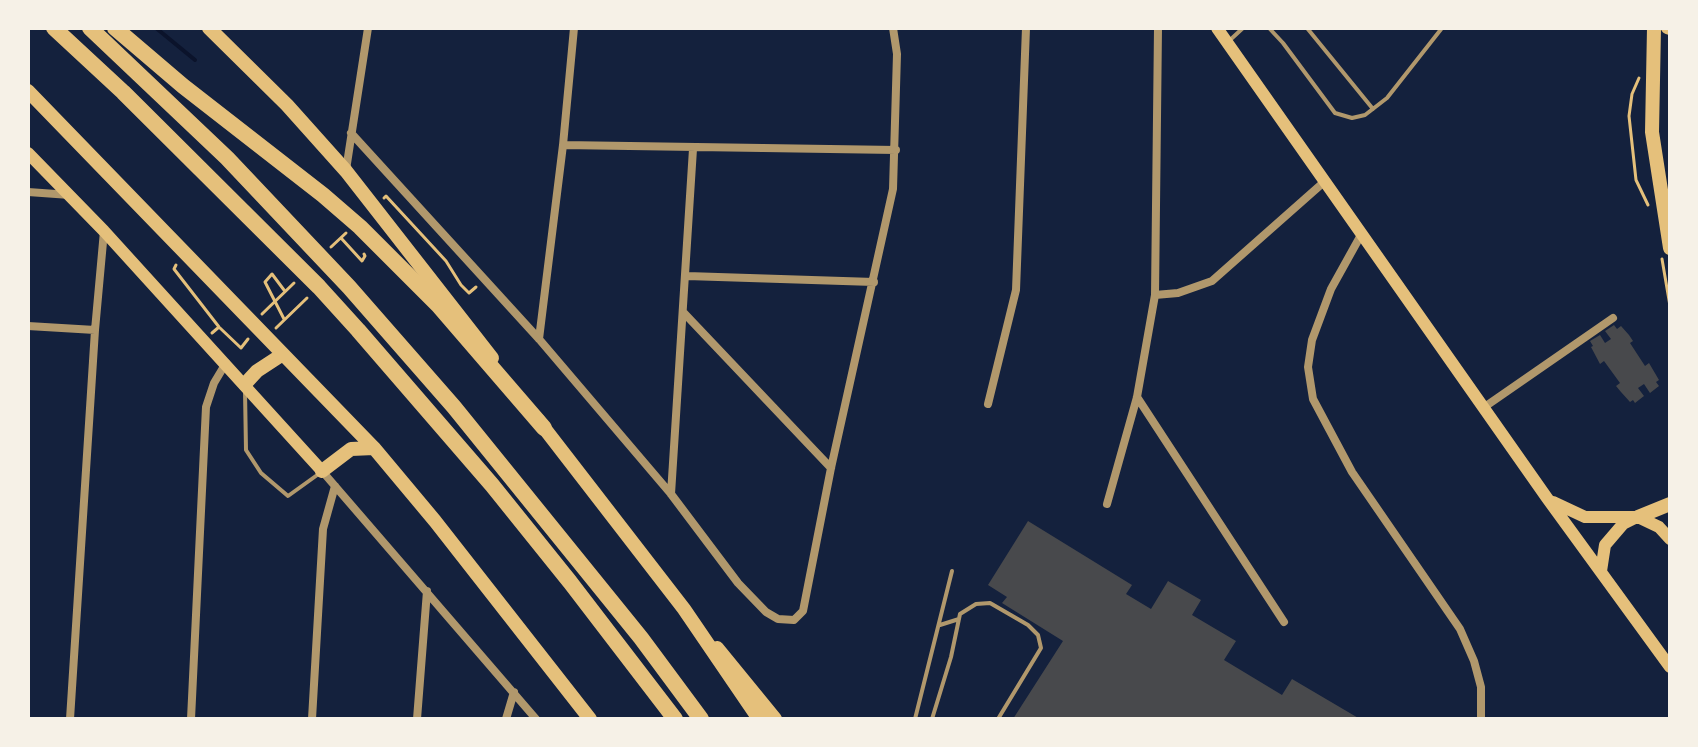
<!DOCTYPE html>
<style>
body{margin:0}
#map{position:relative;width:1698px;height:747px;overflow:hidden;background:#14213d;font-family:"Golos Text",sans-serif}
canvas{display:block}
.frame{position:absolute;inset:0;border:30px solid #f6f1e7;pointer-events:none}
</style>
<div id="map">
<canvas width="1698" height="747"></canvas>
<div class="frame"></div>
</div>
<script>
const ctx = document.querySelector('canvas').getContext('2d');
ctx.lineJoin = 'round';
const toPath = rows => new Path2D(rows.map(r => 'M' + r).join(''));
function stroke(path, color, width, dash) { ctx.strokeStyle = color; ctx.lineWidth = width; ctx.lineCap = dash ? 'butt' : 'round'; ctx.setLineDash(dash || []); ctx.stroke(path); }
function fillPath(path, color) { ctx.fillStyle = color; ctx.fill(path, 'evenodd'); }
stroke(toPath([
 [156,28,195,60]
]), '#0b132b', 4);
fillPath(toPath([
 [1614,325,1617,329,1621,326,1629,335,1633,341,1630,343,1645,366,1649,363,1659,380,1656,382,1659,386,1650,393,1644,384,1638,388,1644,396,1635,403,1633,400,1630,402,1621,392,1616,386,1620,383,1604,361,1600,364,1591,347,1593,346,1590,341,1600,335,1605,343,1611,339,1605,331],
 [1028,521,1132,585,1126,594,1151,609,1168,581,1201,600,1192,615,1236,641,1224,660,1282,695,1292,679,1360,719,1013,719,1063,641,1002,603,1007,597,988,585]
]), '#48494c');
stroke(toPath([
 [1639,78,1632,94,1629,116,1636,180,1648,205],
 [384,198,386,196,446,261,461,285,469,293,476,287],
 [341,238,362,261,365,256,364,254],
 [331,247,346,233],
 [1662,259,1670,306],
 [176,265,174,269,219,327,212,333],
 [262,314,294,283],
 [284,319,265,282,272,274,284,290],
 [220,328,241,348,248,339],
 [276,328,307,298]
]), '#e5c07b', 3);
stroke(toPath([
 [1269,28,1283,43,1335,113,1352,118,1365,115,1387,98,1442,28],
 [1307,28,1373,109],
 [1230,40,1243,28],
 [245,391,246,450,261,473,288,496,320,473],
 [940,625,959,619],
 [915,719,952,571],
 [932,719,951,657,960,614,976,604,990,603,1028,625,1038,635,1041,648,998,719]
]), '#b1986c', 4);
stroke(toPath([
 [351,133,539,339,671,494,738,583,766,612,778,619,794,620,803,611,831,468,893,189,897,54,893,28],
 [563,145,896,150],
 [346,170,368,28],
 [28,192,70,195],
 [1361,235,1331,289,1312,340,1308,367,1313,399,1352,472,1460,629,1474,661,1481,687,1481,719],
 [687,276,874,282],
 [1155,295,1178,293,1212,281,1324,182],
 [684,313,831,468],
 [28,326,95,330],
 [539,339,563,145,574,28],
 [1137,397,1284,622],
 [988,404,1016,290,1026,28],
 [1483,408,1613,318],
 [322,471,536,719],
 [671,494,693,149],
 [1107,504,1137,397,1155,295,1158,28],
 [70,719,95,330,104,231],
 [191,719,206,407,214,383,226,363],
 [312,719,323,529,335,486],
 [417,719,427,591],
 [506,719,514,692]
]), '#b1986c', 8);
stroke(toPath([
 [1217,28,1547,498,1670,667],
 [1667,28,1670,29],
 [28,153,104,231,322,471],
 [1553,502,1585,517,1638,517,1659,527,1670,539],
 [1601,571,1605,545,1623,524,1635,518]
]), '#e5c07b', 12);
stroke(toPath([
 [1654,28,1652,132,1670,248],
 [1638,517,1670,504],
 [717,648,775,719]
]), '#e5c07b', 14);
stroke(toPath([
 [209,28,287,105,346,171,492,358],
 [28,91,374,448,435,521,590,719],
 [245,384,257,371,283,354],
 [538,420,684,609,759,719],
 [322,471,351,449,374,448]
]), '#e5c07b', 14);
stroke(toPath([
 [54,28,123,92,319,287,358,330,492,485,570,582,675,719],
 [90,28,227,158,349,287,454,407,641,638,701,719],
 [115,28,183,86,323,195,360,227,438,305,544,428]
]), '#e5c07b', 16);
</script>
